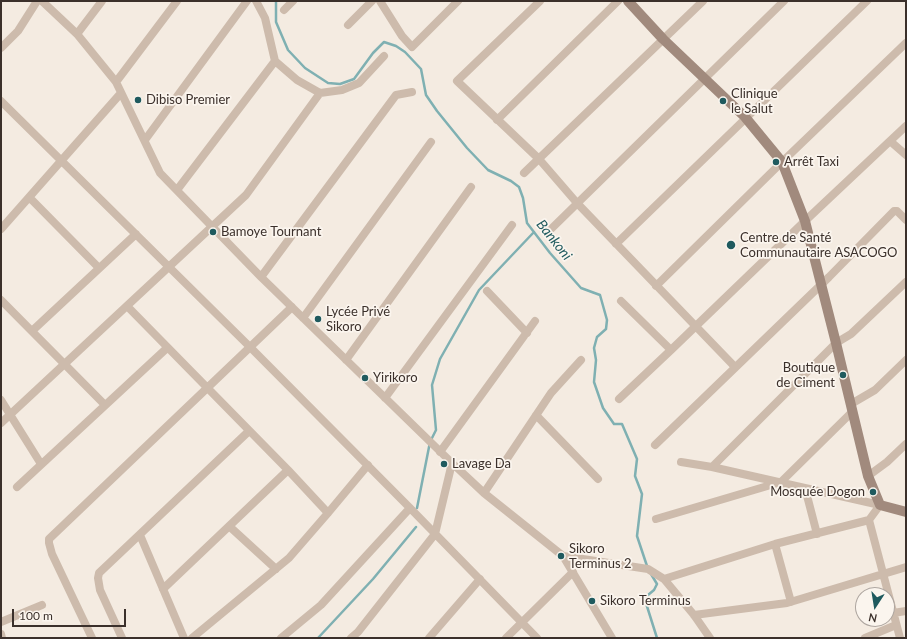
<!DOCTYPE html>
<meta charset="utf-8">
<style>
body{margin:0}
#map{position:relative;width:907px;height:639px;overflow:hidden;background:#f4ebe1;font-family:Lato,sans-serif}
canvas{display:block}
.frame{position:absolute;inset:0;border:2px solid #3b302b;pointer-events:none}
.north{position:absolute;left:855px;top:587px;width:40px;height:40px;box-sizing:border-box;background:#fbf5ee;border:1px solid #aea6a0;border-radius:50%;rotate:192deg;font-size:11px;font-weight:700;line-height:16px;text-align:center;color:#3b302b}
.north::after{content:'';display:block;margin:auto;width:14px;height:18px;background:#1f5a5e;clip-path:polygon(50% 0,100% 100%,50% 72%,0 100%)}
.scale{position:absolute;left:12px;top:609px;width:114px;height:18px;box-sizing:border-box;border:2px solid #3b302b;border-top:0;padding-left:5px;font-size:12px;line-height:14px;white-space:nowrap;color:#3b302b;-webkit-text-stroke:3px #fbf5ee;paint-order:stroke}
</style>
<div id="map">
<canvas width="907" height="639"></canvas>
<div class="frame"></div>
<div class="north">N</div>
<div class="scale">100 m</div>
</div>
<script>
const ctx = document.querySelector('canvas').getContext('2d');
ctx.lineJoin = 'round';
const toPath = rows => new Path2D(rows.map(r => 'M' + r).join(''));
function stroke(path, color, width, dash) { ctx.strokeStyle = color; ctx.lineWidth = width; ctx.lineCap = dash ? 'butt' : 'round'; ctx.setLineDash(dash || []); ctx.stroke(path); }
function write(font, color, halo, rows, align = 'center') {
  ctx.font = font + ' Lato,sans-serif'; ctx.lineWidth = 3.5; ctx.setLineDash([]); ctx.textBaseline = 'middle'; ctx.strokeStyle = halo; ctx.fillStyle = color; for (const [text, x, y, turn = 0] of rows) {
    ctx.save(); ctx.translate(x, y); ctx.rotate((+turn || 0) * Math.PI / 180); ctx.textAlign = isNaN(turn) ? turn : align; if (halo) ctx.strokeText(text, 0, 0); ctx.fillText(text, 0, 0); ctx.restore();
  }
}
stroke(toPath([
 [276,1,276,22,288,50,305,68,328,83,340,84,354,79,373,53,384,42,396,46,405,52,421,69,426,95,437,111,467,148,488,170,511,181,519,187,523,198,527,223,550,253,581,288,600,295,607,320,606,329,597,337,594,348,596,360,594,382,603,408,614,424,622,424,637,459,635,476,642,494,637,536,647,566],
 [417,508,430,442,436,430,432,385,440,359,479,290,534,232],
 [651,574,657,584,654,590,648,595,645,600,657,638],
 [318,638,373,579,416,527]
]), '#7fb0b2', 2.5);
stroke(toPath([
 [42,1,77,34,116,82,160,173,261,277,452,463,484,493,563,556,612,638],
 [256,1,265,18,275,61,297,80,320,93,342,90,359,83,384,56],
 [380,1,402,36,412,47,458,1],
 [540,1,457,81,539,159,577,203,735,367],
 [284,10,293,1],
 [348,25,372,1],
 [77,34,102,1],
 [1,48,18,31,37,1],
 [116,82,177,1],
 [1,101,250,347,410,508,537,638],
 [497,120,618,1],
 [145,140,247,1],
 [890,141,906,155],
 [524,173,703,1],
 [177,190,275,61],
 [29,197,99,268],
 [1,229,121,93],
 [548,232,784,1],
 [616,244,867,1],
 [261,277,396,95,412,92],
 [656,286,782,162,906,43],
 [487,291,527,333],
 [1,300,105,405],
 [621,301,671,350],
 [127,306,288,470,328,513],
 [303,318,431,142],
 [32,331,136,234],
 [346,360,471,187],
 [385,398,512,225],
 [619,399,671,350,805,221,906,126],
 [1,400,41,464],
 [851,404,875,390,906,360],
 [536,415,598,479],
 [1,423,246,195,320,93],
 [655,445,829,277,894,211,897,211,906,220],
 [440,452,535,321],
 [712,467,836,343,851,334,906,282],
 [868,476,887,462,906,444],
 [17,487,167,348],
 [805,488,817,534],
 [484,493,551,393,581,360],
 [656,519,781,482,852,412],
 [869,520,900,638],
 [229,526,276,569],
 [140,535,184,638],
 [775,544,791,602],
 [563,556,648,569,664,579,694,615,710,638],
 [664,579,775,544,869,520,880,505,712,467,681,462],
 [163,589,288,470],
 [893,613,906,611],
 [694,615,787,603,906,567],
 [1,622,42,605],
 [1,634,2,638],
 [92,638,52,554,49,543,49,539,292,307],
 [122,638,100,590,98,578,99,573,249,431],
 [192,638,289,558,328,513,368,465],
 [281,638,321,605,410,508],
 [351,638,358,632,435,534,452,463],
 [429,638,480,579],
 [506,638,573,572],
 [865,638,896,625]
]), '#cdbbac', 8);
stroke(toPath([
 [628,1,663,39,745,117,782,162,805,221,836,343,868,476,880,505,906,512]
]), '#a18a7d', 10);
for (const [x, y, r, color] of [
 [138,100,4,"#1f5a5e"],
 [723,101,4,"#1f5a5e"],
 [776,162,4,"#1f5a5e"],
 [213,232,4,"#1f5a5e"],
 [731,245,5,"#1f5a5e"],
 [318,319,4,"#1f5a5e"],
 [843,375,4,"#1f5a5e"],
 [365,378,4,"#1f5a5e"],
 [444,464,4,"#1f5a5e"],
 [873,492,4,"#1f5a5e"],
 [561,556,4,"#1f5a5e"],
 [592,601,4,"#1f5a5e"]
]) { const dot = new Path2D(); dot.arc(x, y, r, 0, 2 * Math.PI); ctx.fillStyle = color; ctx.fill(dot); stroke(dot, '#fbf5ee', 1.5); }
write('13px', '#3b302b', '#fbf5ee', [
 ["Clinique",731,94],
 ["le Salut",731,109],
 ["Dibiso Premier",146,100],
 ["Arrêt Taxi",784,162],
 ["Bamoye Tournant",221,232],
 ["Centre de Santé",740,238],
 ["Communautaire ASACOGO",740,253],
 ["Lycée Privé",326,312],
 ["Sikoro",326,327],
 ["Boutique",835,368,"right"],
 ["de Ciment",835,383,"right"],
 ["Yirikoro",373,378],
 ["Lavage Da",452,464],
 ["Mosquée Dogon",865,492,"right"],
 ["Sikoro",569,549],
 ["Terminus 2",569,564],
 ["Sikoro Terminus",600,601]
], 'left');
write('italic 14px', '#1f5a5e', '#fbf5ee', [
 ["Bankoni",554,240,51]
]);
</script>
